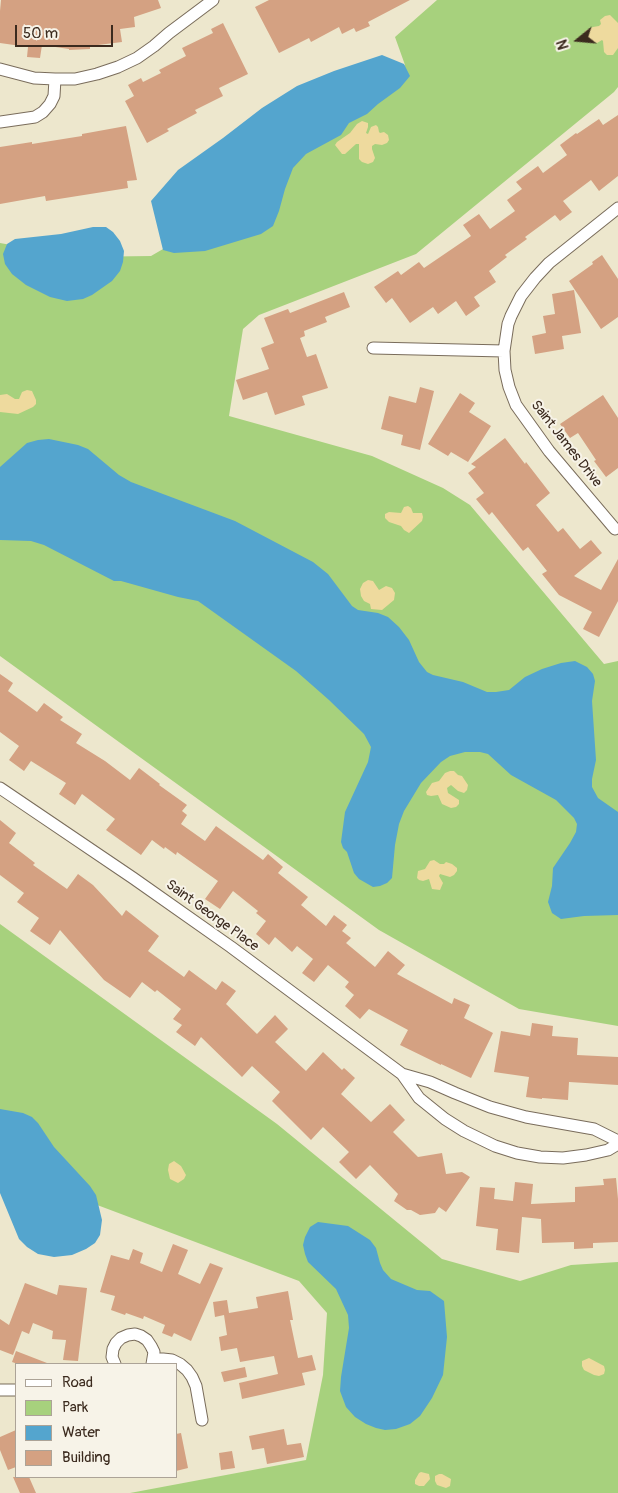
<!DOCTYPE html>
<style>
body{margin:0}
#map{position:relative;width:618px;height:1493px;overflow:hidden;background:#ede7cd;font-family:Pangolin,sans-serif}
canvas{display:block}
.legend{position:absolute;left:15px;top:1363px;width:162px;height:115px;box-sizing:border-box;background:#f7f3e8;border:1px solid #aca397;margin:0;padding:6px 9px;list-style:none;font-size:15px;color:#3b2a1e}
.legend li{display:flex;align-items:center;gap:10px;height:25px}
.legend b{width:25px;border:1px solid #aca397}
.north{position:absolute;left:553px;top:15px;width:50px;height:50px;-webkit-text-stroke:4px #f7f3e8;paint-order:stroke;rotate:253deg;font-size:14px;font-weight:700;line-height:20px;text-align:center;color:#3b2a1e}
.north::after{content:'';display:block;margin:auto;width:18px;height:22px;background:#3b2a1e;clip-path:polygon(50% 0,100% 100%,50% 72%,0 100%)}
.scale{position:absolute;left:15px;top:25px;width:98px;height:22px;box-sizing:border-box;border:2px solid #3b2a1e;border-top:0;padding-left:6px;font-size:15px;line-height:18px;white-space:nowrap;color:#3b2a1e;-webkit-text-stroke:4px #f7f3e8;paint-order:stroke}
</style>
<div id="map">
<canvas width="618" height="1493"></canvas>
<ul class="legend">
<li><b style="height:6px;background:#fff"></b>Road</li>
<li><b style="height:14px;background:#a7d17d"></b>Park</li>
<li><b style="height:14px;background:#54a5ce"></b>Water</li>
<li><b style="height:14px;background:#d4a182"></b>Building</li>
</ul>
<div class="north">N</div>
<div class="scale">50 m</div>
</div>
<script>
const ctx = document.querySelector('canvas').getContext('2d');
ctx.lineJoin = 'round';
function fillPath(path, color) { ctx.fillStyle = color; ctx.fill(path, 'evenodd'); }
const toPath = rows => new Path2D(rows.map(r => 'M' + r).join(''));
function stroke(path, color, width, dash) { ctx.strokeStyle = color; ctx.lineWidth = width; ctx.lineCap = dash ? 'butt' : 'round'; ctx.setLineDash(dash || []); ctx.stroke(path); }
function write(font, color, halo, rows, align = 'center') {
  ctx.font = font + ' Pangolin,sans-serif'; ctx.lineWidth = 4; ctx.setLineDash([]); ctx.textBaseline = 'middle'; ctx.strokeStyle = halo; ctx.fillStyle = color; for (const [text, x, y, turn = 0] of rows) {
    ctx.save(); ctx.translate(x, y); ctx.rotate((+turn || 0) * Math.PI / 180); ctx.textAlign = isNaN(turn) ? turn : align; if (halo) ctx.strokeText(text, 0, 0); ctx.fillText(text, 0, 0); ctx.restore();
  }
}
fillPath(toPath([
 [437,0,618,0,618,87,614,92,416,254,259,315,243,329,229,416,372,456,443,488,470,505,604,664,618,661,618,1026,519,1009,379,930,0,656,0,243,77,257,151,256,256,195,405,65,395,37],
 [0,924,277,1124,442,1259,520,1281,571,1265,618,1262,618,1493,130,1493,306,1460,323,1375,327,1313,299,1281,60,1191,0,1144]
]), '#a7d17d');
fillPath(toPath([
 [610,15,618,23,618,48,613,55,607,55,604,52,603,41,602,40,597,43,587,40,584,37,585,31,593,27,599,26,601,24,600,20,605,16],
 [362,121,368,123,368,127,366,133,368,134,371,127,376,125,378,127,379,132,380,133,384,132,388,135,389,140,387,143,382,145,375,144,372,146,372,149,375,158,373,162,368,164,362,162,359,159,359,144,356,144,345,154,342,154,335,145,337,142,350,133,357,124],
 [27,390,32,391,36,400,36,404,33,407,18,414,0,412,0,395,7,394,15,399,19,399,22,392],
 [408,506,411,508,413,513,422,513,423,517,422,521,409,533,404,530,401,526,389,522,385,518,385,514,389,512,401,513,404,507],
 [368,580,373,581,379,590,386,586,392,588,395,593,394,600,382,610,371,609,370,604,364,601,361,596,360,589,363,583],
 [450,771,454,771,458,775,462,776,468,785,467,790,464,793,458,791,451,785,447,788,448,793,459,800,459,804,456,807,451,808,442,804,438,795,431,796,427,795,426,792,432,783,439,781,445,773],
 [434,860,440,864,444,864,446,862,452,864,457,868,457,871,454,875,450,877,440,874,439,876,443,883,440,890,432,889,429,879,423,881,419,880,417,878,418,871,425,869,430,861],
 [174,1161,181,1166,186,1175,184,1179,178,1183,170,1179,168,1170,169,1164],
 [589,1358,604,1366,605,1370,604,1374,599,1376,594,1375,584,1370,582,1366,582,1361],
 [421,1472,429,1474,430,1479,424,1486,419,1486,415,1484,415,1480,419,1473],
 [439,1474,442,1474,451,1479,450,1486,446,1488,437,1485,435,1481,435,1476]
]), '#eeda9e');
fillPath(toPath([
 [382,55,404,64,410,76,400,88,378,104,367,114,349,123,341,135,306,154,293,168,285,189,279,211,273,226,261,234,205,251,174,253,163,250,151,201,178,170,223,138,262,108,297,86,334,71],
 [93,227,106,227,113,232,120,241,124,251,123,262,120,271,112,281,92,295,83,299,67,301,50,297,26,285,12,274,5,264,3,254,7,244,15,239,61,234],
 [49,439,78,445,88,449,119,475,131,482,235,521,313,562,328,574,352,606,358,610,378,613,388,617,399,627,409,640,419,662,427,672,433,675,463,682,487,692,496,692,509,690,525,677,542,669,561,663,575,661,587,667,593,674,595,681,592,701,596,760,592,779,592,787,598,798,618,812,618,915,584,916,561,919,552,913,548,902,552,886,553,868,570,843,576,832,577,824,574,818,556,800,511,775,488,754,480,752,465,752,450,756,441,762,421,783,404,811,399,824,395,845,392,878,387,883,380,886,373,887,359,879,354,873,347,852,343,848,341,842,345,812,368,762,371,747,364,734,329,700,296,671,198,601,178,597,121,581,114,581,44,545,31,541,0,540,0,467,27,443,38,440],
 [0,1109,23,1113,32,1117,38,1123,54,1147,90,1186,96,1195,102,1220,100,1235,95,1243,86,1249,72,1255,54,1257,38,1254,27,1247,19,1239,0,1193],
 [318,1222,348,1226,370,1240,376,1248,380,1263,383,1270,391,1279,417,1290,430,1291,444,1301,447,1337,443,1375,432,1398,420,1416,410,1424,396,1429,385,1430,376,1428,366,1424,355,1417,346,1407,340,1391,341,1377,349,1328,348,1315,336,1289,308,1262,305,1254,303,1245,305,1237,310,1227]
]), '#54a5ce');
fillPath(toPath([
 [1,0,158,0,161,8,134,17,135,27,120,29,122,42,90,46,90,49,69,50,69,49,42,45,40,58,27,57,28,47,0,43,0,11],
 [269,0,410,0,368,22,370,26,356,32,354,28,342,34,339,27,311,42,309,38,279,53,255,7],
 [223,23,248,74,219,88,223,96,195,110,197,113,167,129,169,131,147,143,125,101,134,96,128,85,141,78,143,82,161,73,159,70,186,56,182,48,213,33,211,29],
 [618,115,618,176,599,191,591,180,563,201,572,212,560,221,555,215,525,237,527,239,505,255,507,257,489,271,496,282,474,297,480,306,466,316,456,301,438,314,433,307,410,323,392,298,386,303,374,287,398,271,401,275,419,262,424,268,471,236,463,225,479,214,490,229,515,211,507,200,522,189,516,182,538,166,543,173,567,155,560,145,576,133,577,134,599,119,603,125],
 [126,126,137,180,127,181,128,188,46,201,45,196,0,204,0,147,32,142,32,144,82,136,82,134],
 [602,255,618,279,618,317,601,329,569,281,593,264,592,262],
 [574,290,581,333,562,336,564,349,535,354,532,336,546,333,543,316,555,314,552,294],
 [344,292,350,307,325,317,327,322,304,331,305,336,300,338,307,357,316,354,328,388,302,396,305,405,275,415,267,392,243,400,236,380,269,369,261,348,274,343,264,318,288,309,290,313],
 [420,387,434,391,420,450,401,445,403,435,381,429,389,396,416,403],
 [460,393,475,403,469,412,491,426,468,462,451,452,448,456,428,444],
 [603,395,618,418,618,468,606,477,594,461,596,460,578,433,570,438,560,424],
 [505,438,525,464,526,462,550,493,536,505,558,532,563,528,580,549,591,540,602,553,574,576,601,590,618,559,618,601,599,637,583,629,592,612,559,595,542,574,547,571,528,547,523,551,492,512,489,515,476,499,484,493,468,473,476,467,471,464],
 [0,674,13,683,8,691,37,712,44,703,63,717,60,720,82,734,76,743,105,761,130,780,139,768,160,784,159,785,187,805,182,811,187,815,181,824,205,841,216,826,263,860,268,854,283,867,278,873,308,897,301,905,326,926,334,915,347,925,342,931,351,938,346,943,375,967,388,951,405,965,397,974,452,1004,454,998,470,1005,464,1018,493,1033,471,1078,441,1064,441,1065,400,1045,408,1030,369,1009,360,1019,345,1006,354,995,345,987,349,982,328,965,314,982,302,973,313,959,297,946,292,952,275,937,269,945,256,934,266,921,256,913,258,911,233,891,220,909,205,899,218,881,177,852,176,855,165,847,164,849,152,840,141,855,106,830,115,819,82,794,75,805,59,794,66,783,31,761,24,771,9,760,19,746,0,732],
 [0,820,16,833,9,843,35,863,33,865,67,889,78,874,93,885,122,916,126,910,159,936,148,951,184,977,189,970,216,990,222,981,236,991,226,1004,257,1034,275,1015,288,1029,275,1042,306,1071,323,1052,342,1070,344,1068,355,1078,341,1094,371,1122,390,1104,405,1120,393,1132,418,1157,442,1153,446,1174,462,1172,470,1177,446,1212,439,1207,435,1213,420,1215,411,1210,407,1210,394,1201,398,1194,370,1165,356,1179,339,1162,349,1152,323,1127,311,1140,272,1101,280,1092,252,1066,242,1077,201,1037,195,1046,176,1032,182,1025,173,1019,181,1009,157,990,155,992,142,982,130,998,104,980,60,930,50,945,30,931,39,918,17,902,24,893,0,875],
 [532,1023,553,1026,552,1036,578,1038,577,1055,618,1057,618,1085,569,1082,568,1100,542,1098,542,1099,526,1097,529,1077,494,1072,501,1031,530,1036],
 [616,1178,618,1199,618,1242,593,1243,593,1248,574,1249,574,1242,542,1243,541,1219,522,1217,519,1253,496,1250,498,1229,476,1226,480,1187,495,1188,494,1199,513,1201,515,1182,533,1184,531,1204,575,1202,575,1187,604,1185,603,1179],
 [173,1244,188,1250,178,1274,200,1284,210,1263,223,1268,191,1341,174,1333,172,1337,162,1333,165,1325,144,1316,143,1319,126,1313,125,1315,111,1310,115,1296,100,1292,111,1255,129,1260,133,1249,143,1253,140,1263,162,1272],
 [25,1283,57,1295,59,1285,87,1288,78,1361,63,1360,66,1340,52,1339,53,1331,33,1323,29,1334,22,1331,13,1355,0,1350,0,1319,9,1325],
 [288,1291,293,1320,290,1320,298,1358,312,1355,316,1370,302,1373,305,1385,242,1399,239,1383,278,1374,274,1356,240,1362,237,1348,221,1351,219,1337,227,1335,224,1315,215,1317,213,1302,227,1300,229,1313,258,1308,256,1297],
 [16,1351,47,1363,47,1364,18,1364,12,1362],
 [245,1367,247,1377,224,1382,221,1372],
 [284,1429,287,1445,301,1443,304,1457,267,1464,264,1448,252,1450,249,1436],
 [16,1430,16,1467,8,1470,0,1450,0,1437],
 [181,1433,188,1468,176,1471,176,1434],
 [232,1451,235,1468,221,1470,219,1453],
 [13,1477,29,1477,36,1493,20,1493]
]), '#d4a182');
const minor = toPath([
 [0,69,34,78,55,79,75,79,97,74,118,67,137,58,154,46,169,33,213,0],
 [0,122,35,117,43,112,50,104,54,96,55,79],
 [373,348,504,351],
 [615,529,549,451,516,405,509,387,505,370,504,351,508,324,511,316,521,296,535,278,549,263,618,208],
 [0,788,133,878,231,947,402,1074,430,1082,455,1093,490,1107,526,1117,594,1129,618,1141],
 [402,1074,419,1098,445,1119,464,1131,495,1146,517,1153,540,1157,563,1158,586,1155,608,1150,618,1144],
 [153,1359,163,1359,172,1360,180,1364,187,1370,192,1377,196,1386,202,1420],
 [115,1364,112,1357,113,1349,116,1343,121,1338,128,1335,135,1334,141,1336,147,1340,151,1346,154,1352,152,1364],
 [0,1390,16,1390]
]);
stroke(minor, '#796c5b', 13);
stroke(minor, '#fff', 11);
write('14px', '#3b2a1e', '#f7f3e8', [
 ["Saint James Drive",566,444,52],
 ["Saint George Place",212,916,36]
]);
</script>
